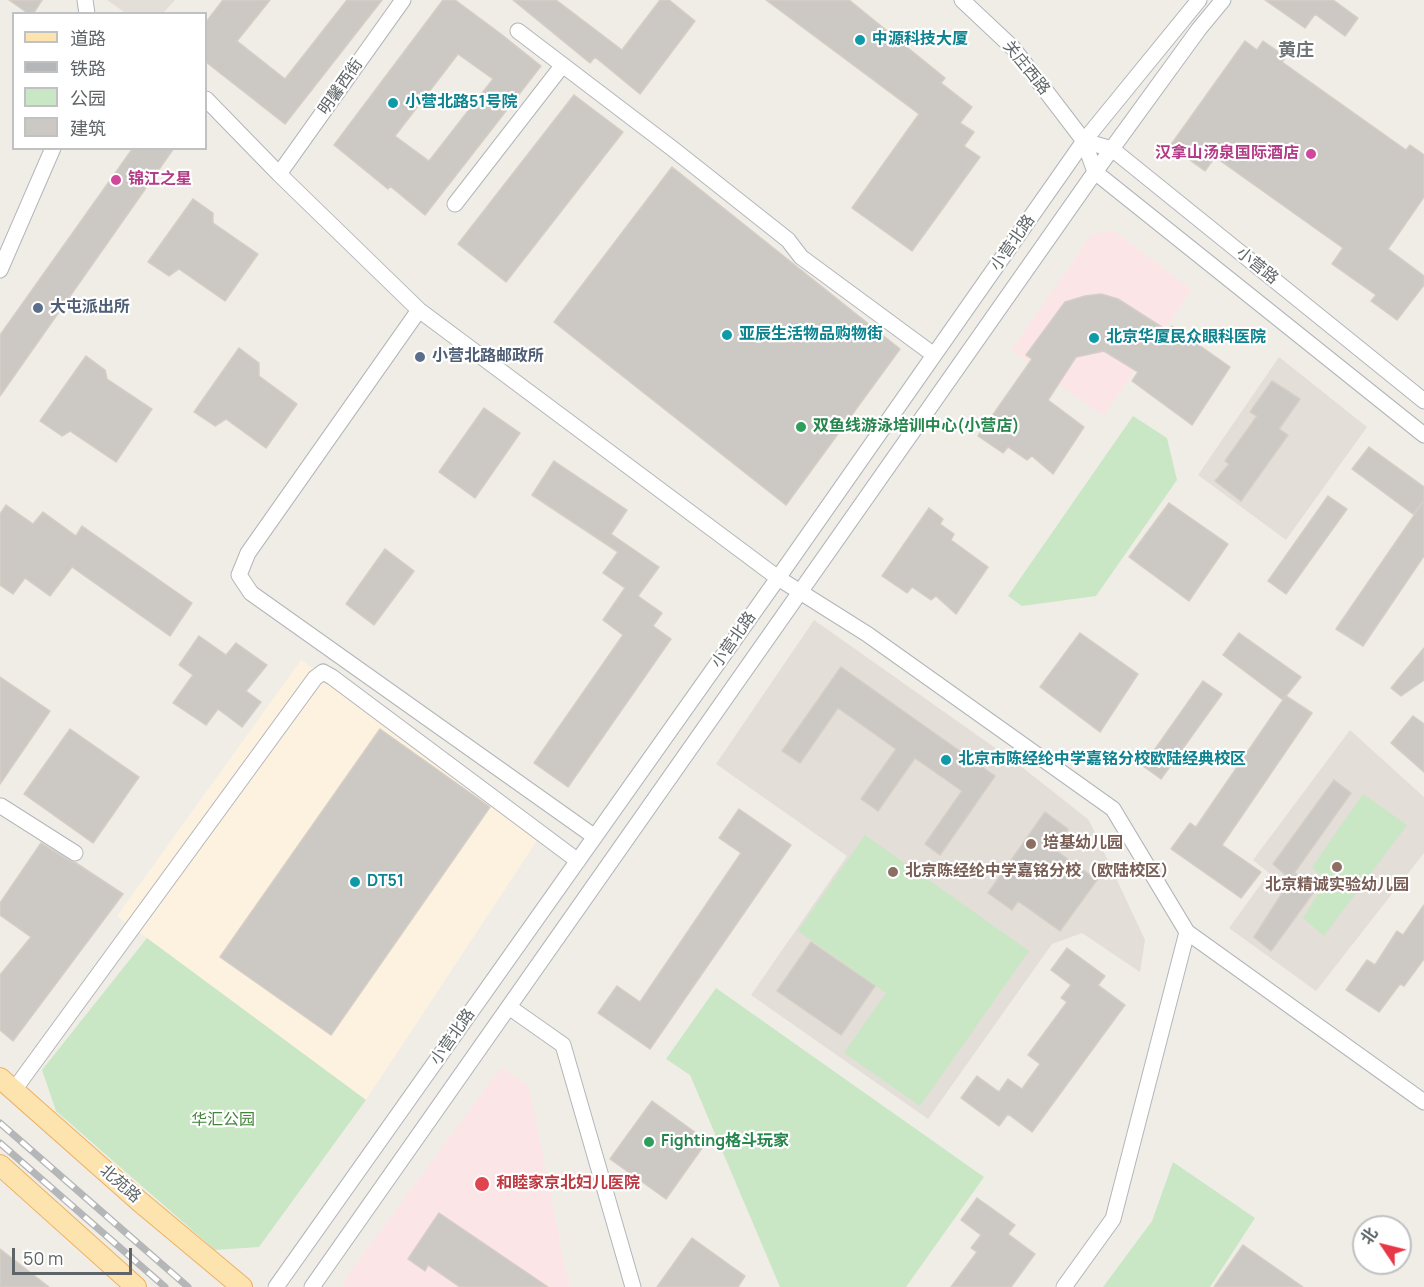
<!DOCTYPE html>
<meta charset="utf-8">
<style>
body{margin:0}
#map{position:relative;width:1424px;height:1287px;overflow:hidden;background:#f0ede7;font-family:Manrope,"Noto Sans SC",sans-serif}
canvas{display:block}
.legend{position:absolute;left:12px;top:12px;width:195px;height:138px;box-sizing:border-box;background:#fff;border:2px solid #bfc1c2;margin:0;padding:8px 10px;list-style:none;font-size:18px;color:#5e6467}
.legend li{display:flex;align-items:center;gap:12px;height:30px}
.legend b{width:30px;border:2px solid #bfc1c2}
.north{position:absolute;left:1352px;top:1215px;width:60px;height:60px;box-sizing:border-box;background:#fff;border:2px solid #bfc1c2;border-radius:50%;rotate:305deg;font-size:16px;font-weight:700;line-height:24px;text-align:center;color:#5e6467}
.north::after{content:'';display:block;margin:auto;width:21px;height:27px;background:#e63846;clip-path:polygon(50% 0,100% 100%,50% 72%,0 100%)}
.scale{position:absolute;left:12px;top:1248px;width:120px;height:27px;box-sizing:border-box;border:3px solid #5e6467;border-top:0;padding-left:8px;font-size:18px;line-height:21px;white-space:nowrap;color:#5e6467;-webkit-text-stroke:4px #fff;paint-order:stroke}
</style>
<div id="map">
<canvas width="1424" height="1287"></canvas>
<ul class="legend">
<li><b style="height:8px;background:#fde4af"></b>道路</li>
<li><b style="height:8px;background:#b5b6b7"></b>铁路</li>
<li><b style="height:16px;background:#cae7c5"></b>公园</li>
<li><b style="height:16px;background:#ccc8c4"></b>建筑</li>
</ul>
<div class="north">北</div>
<div class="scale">50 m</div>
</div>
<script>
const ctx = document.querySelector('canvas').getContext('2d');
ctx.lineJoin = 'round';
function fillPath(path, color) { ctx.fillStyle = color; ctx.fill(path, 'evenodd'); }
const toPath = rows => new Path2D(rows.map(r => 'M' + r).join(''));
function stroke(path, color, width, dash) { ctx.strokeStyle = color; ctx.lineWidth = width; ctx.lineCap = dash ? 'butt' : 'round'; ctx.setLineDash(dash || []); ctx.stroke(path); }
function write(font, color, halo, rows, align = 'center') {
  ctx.font = font + ' Manrope,"Noto Sans SC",sans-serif'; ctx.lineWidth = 4.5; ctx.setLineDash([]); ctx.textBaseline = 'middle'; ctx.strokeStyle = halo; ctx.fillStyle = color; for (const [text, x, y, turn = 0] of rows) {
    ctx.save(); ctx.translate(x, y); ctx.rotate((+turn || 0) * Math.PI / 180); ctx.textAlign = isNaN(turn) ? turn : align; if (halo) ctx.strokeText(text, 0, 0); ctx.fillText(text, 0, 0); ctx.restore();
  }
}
fillPath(toPath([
 [301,660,544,830,366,1100,117,916]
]), '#fdf1df');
fillPath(toPath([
 [107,0,175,0,163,13,127,14],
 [1279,357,1367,427,1286,540,1198,475],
 [814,620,1018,764,1089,820,1145,940,1140,972,1082,933,1052,944,928,1119,751,995,847,856,716,764],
 [1350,730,1424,797,1424,853,1316,991,1229,928,1269,873,1253,860]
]), '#e3ded8');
fillPath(toPath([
 [1113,230,1192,290,1103,416,1011,350,1092,234],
 [501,1067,529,1086,569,1287,344,1287,343,1282]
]), '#fbe5e7');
fillPath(toPath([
 [1133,416,1167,438,1177,480,1096,596,1022,606,1008,596],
 [1363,794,1407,825,1324,936,1303,918,1326,881,1312,867],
 [865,835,1029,951,920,1106,844,1053,886,993,798,931],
 [147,938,366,1100,259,1247,215,1250,56,1111,42,1070],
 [716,988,984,1177,906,1287,780,1287,690,1075,666,1059],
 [1173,1162,1255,1218,1210,1287,1103,1287,1152,1221]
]), '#cae7c5');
const building = toPath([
 [9,0,42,0,33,14,29,14,9,0],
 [223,0,270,0,237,41,285,79,347,0,382,0,285,124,206,62,206,22,223,0],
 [443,0,455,0,501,34,541,66,425,215,390,186,388,189,334,145,443,0],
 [458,54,493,79,429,161,395,136,458,54],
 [513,0,556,0,622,50,660,0,669,0,695,21,640,94,595,57,590,63,513,0],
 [766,0,849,0,945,78,941,83,972,107,960,123,974,132,964,146,980,157,912,251,852,208,919,114,766,0],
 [1265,0,1333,0,1358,18,1345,36,1315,14,1305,28,1265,0],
 [1245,41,1257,50,1263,41,1286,57,1282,62,1406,150,1410,145,1424,155,1424,197,1388,249,1424,276,1424,285,1397,320,1371,301,1376,295,1332,264,1343,248,1215,157,1205,171,1170,146,1245,41],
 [574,95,623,132,506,282,458,244,574,95],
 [133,148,174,148,0,396,0,335,133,148],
 [672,167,900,349,786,505,554,322,672,167],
 [193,199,213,213,213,223,258,254,225,301,179,269,169,276,148,262,193,199],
 [1101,294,1118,299,1168,331,1172,326,1230,367,1192,425,1132,381,1138,372,1104,351,1076,357,1048,400,1084,427,1053,474,1032,456,1027,460,1008,447,1003,453,978,436,1032,359,1026,355,1065,302,1085,296,1101,294],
 [239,348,259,363,259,376,297,404,266,448,226,419,215,426,194,412,239,348],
 [86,356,105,370,107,379,152,409,116,462,70,431,62,436,40,421,86,356],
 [1272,381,1300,399,1279,429,1288,435,1241,501,1215,481,1229,464,1225,461,1257,416,1250,412,1272,381],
 [484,408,520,433,475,498,439,472,484,408],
 [1369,447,1424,487,1424,500,1413,514,1352,469,1369,447],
 [554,461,627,510,611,534,659,567,638,596,662,613,653,626,671,639,568,787,534,763,623,635,603,620,625,588,603,573,618,552,532,495,554,461],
 [1328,496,1347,509,1286,594,1268,581,1328,496],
 [1424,501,1424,556,1363,646,1336,629,1424,501],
 [1169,503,1228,544,1189,601,1129,557,1169,503],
 [6,505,33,524,43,512,76,536,82,526,192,603,170,636,72,567,50,596,25,578,13,594,0,585,0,514,6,505],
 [929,508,943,519,940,524,954,534,951,540,988,567,956,614,936,596,931,600,912,587,907,593,882,576,929,508],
 [385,549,414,571,374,625,346,604,385,549],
 [1080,633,1138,674,1100,732,1040,687,1080,633],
 [1239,633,1301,677,1286,696,1312,713,1222,845,1261,872,1241,898,1171,849,1190,823,1196,827,1285,697,1283,700,1223,655,1239,633],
 [199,636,226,655,236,643,267,665,246,691,261,702,242,727,218,709,206,725,173,703,193,675,179,665,199,636],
 [1424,648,1424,680,1401,696,1391,688,1424,648],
 [841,667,995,776,940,855,925,844,962,791,915,758,878,811,861,799,896,749,838,708,800,763,782,751,841,667],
 [0,677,50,711,0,784,0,677],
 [1203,681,1222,694,1161,779,1143,766,1203,681],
 [1413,716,1424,724,1424,772,1391,743,1413,716],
 [70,729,139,777,93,843,24,794,70,729],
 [380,729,490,807,331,1035,220,957,380,729],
 [1334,780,1351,793,1290,879,1273,864,1334,780],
 [739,809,791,845,650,1049,598,1013,617,986,640,1002,741,853,719,838,739,809],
 [1045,812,1068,829,1054,849,1097,880,1060,931,1018,901,1012,910,988,893,1045,812],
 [41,843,70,861,76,863,123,894,13,1041,0,1030,0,975,31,937,0,915,0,903,41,843],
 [1295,873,1316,889,1271,951,1254,937,1295,873],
 [1424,905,1424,959,1404,986,1400,984,1379,1012,1346,990,1367,960,1375,965,1397,931,1403,935,1424,905],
 [811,942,875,986,841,1035,777,991,811,942],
 [1067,948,1105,976,1098,985,1125,1005,1032,1132,1008,1114,999,1126,961,1098,977,1076,999,1092,1008,1079,1022,1089,1040,1064,1028,1055,1067,1002,1061,998,1071,985,1051,970,1067,948],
 [652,1101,707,1141,666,1199,610,1159,652,1101],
 [977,1198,1015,1225,1008,1234,1035,1254,1011,1287,951,1287,977,1252,971,1248,981,1235,961,1220,977,1198],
 [439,1213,548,1287,460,1287,428,1265,425,1271,408,1259,439,1213],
 [692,1238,745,1276,738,1287,657,1287,692,1238],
 [1243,1245,1303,1287,1214,1287,1243,1245],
 [0,1249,49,1287,0,1287,0,1249]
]);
fillPath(building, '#ccc8c4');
stroke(building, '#d5cec5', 1.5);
const minor = toPath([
 [85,0,87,14],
 [962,0,1013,48,1084,141,1095,172],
 [518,31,673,149,788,240,801,257,934,355],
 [206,99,279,174,419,310,778,578,867,634,1113,809,1187,932,1113,1219,1064,1287],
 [1084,141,1112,149,1424,401],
 [1095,172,1424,435],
 [279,174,403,0],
 [455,204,562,66],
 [0,270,53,148],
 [419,310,248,553,239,575,251,593,595,837],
 [1,806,75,853],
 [1187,932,1424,1102],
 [509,1007,563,1045,633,1287],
 [14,1090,315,678,323,672,332,677,578,861],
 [276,1287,778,578,1084,141,1199,0],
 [312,1287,1095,172,1199,29,1223,0]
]);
const major = toPath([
 [0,1078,139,1201,242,1287],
 [0,1165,136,1287]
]);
stroke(minor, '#b2b6b9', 17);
stroke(major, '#eeb062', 22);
stroke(minor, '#fff', 15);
stroke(major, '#fde4af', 20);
const rail = toPath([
 [0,1123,188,1287],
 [0,1143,165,1287]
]);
stroke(rail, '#b5b6b7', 7);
stroke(rail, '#fff', 4.5, [14]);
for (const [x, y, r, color] of [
 [860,40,6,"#0f9aa8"],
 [393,103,6,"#0f9aa8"],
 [1311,154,6,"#d1479c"],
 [116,180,6,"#d1479c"],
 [38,308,6,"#5c6f8a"],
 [727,335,6,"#0f9aa8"],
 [1094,338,6,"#0f9aa8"],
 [420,357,6,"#5c6f8a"],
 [801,427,6,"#2e9e5b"],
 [946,760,6,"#0f9aa8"],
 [1031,844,6,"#8d6e63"],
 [1337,867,6,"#8d6e63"],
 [893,872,6,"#8d6e63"],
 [355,882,6,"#0f9aa8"],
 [649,1142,6,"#2e9e5b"],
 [482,1184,8,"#e0444e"]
]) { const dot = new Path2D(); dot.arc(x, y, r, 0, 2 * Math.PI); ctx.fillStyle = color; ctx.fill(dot); stroke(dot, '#fff', 2); }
write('bold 16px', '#0d838f', '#fff', [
 ["中源科技大厦",872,40],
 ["小营北路51号院",405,103],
 ["亚辰生活物品购物街",739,335],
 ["北京华厦民众眼科医院",1106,338],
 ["北京市陈经纶中学嘉铭分校欧陆经典校区",958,760],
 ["DT51",367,882]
], 'left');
write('16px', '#5e6467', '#fff', [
 ["关庄西路",1026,68,51],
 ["明馨西街",341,87,-55],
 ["小营北路",1013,243,-55],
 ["小营路",1257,266,39],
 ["小营北路",734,640,-55],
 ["小营北路",453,1037,-55],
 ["北苑路",120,1184,41]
]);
write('bold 16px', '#b23c85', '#fff', [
 ["汉拿山汤泉国际酒店",1299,154],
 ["锦江之星",128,180,"left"]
], 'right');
write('bold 16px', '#4e5e75', '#fff', [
 ["大屯派出所",50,308],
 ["小营北路邮政所",432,357]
], 'left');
write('bold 16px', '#27864d', '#fff', [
 ["双鱼线游泳培训中心(小营店)",813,427],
 ["Fighting格斗玩家",661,1142]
], 'left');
write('bold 16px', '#785e54', '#fff', [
 ["培基幼儿园",1043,844],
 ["北京陈经纶中学嘉铭分校（欧陆校区）",905,872],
 ["北京精诚实验幼儿园",1337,886,"center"]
], 'left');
write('16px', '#408538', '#fff', [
 ["华汇公园",223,1121]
]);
write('bold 16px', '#be3a42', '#fff', [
 ["和睦家京北妇儿医院",496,1184]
], 'left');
write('bold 18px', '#6f7679', '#fff', [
 ["黄庄",1296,51]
]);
</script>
